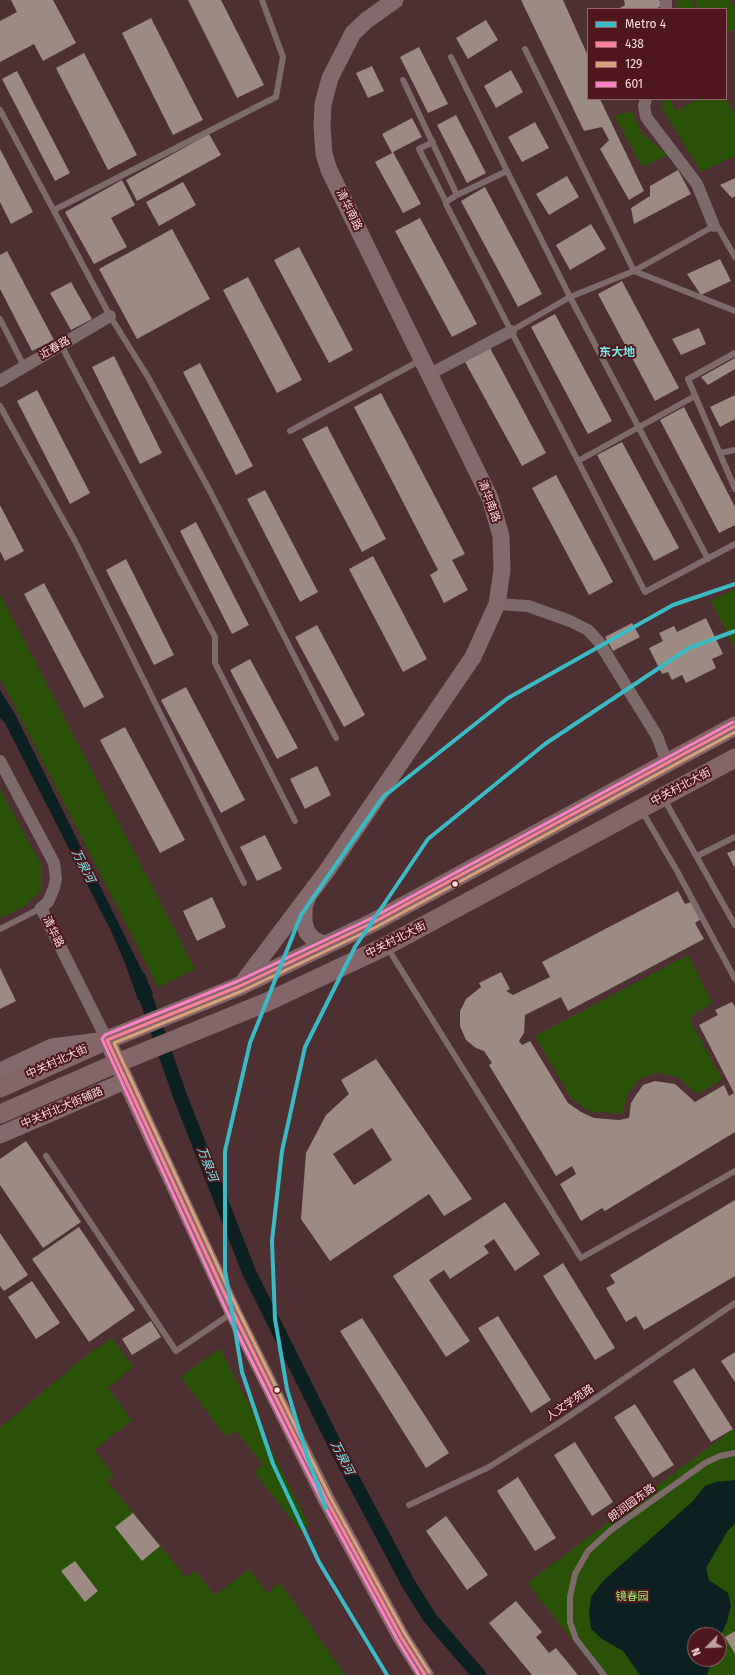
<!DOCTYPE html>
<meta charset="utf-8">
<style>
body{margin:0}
#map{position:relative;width:735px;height:1675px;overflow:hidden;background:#4e2f32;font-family:"Fira Sans",sans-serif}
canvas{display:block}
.legend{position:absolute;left:587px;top:8px;width:140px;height:92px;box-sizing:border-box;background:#4f171d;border:1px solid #94666a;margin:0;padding:5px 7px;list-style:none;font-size:12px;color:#fbdddd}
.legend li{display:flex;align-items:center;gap:8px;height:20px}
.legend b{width:20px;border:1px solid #94666a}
.north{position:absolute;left:687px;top:1627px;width:40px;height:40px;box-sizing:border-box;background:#4f171d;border:1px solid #94666a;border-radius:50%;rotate:246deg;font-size:11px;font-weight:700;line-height:16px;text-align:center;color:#fbdddd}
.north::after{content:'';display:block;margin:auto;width:14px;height:18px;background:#bea0a1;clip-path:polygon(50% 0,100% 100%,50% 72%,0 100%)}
</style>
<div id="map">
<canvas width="735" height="1675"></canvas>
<ul class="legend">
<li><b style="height:5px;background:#3abac4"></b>Metro 4</li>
<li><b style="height:5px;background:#ff8098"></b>438</li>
<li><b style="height:5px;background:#d9a179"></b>129</li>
<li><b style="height:5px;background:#ff80c5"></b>601</li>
</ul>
<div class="north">N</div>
</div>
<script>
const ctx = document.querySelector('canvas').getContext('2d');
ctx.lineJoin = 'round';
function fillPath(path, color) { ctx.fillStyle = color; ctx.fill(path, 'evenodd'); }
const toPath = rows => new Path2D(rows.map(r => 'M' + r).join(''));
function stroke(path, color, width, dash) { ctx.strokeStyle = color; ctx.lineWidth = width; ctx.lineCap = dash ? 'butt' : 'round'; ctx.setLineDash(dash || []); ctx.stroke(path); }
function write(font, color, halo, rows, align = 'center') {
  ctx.font = font + ' "Fira Sans","Noto Sans SC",sans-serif'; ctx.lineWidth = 4; ctx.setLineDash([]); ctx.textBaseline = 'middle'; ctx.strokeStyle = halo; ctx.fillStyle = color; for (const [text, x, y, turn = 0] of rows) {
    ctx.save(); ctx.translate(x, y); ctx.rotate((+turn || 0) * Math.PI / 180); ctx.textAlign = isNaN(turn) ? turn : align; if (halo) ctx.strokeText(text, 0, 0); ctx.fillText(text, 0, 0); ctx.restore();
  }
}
fillPath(toPath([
 [677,0,691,0,696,9,677,9],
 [694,0,731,0,735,7,735,29,726,34,726,9,699,9],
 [726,97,735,116,735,156,701,172,662,108,663,99,671,99,675,111,699,99,726,99],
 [633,112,641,133,668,155,642,167,614,115],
 [735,588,735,648,711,601],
 [0,594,195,969,158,987,0,678],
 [0,789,42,866,42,889,26,905,2,918,0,915],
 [688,955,712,1003,689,1018,722,1080,697,1094,678,1077,656,1073,641,1078,628,1093,622,1114,589,1111,571,1098,535,1036],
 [112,1338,133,1367,108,1388,132,1420,94,1450,114,1475,107,1481,186,1577,195,1571,215,1595,249,1570,267,1593,279,1583,292,1599,345,1675,0,1675,0,1428,83,1358],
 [220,1348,309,1525,300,1531,254,1472,263,1464,235,1430,226,1437,181,1377],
 [733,1429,735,1430,735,1675,600,1675,527,1583],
 [695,1635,719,1635,719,1659,695,1659]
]), '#2a5207');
fillPath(toPath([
 [0,690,15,714,153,993,138,1000,125,963,111,931,36,784,5,723,0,718],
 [735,1480,735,1523,727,1532,706,1568,709,1580,728,1593,731,1606,727,1622,719,1639,719,1635,695,1635,695,1659,713,1659,707,1675,640,1675,623,1651,602,1639,591,1629,589,1613,591,1597,604,1580,693,1501,705,1486,716,1482]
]), '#0c2021');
stroke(toPath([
 [139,978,180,1096,249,1272,338,1451,408,1583,430,1618,479,1675]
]), '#0c2021', 14);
fillPath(toPath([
 [11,0,53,0,76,43,43,61,34,44,0,62,0,21,17,12],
 [188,0,221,0,264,85,237,98],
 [521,0,563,0,588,56,588,99,600,99,644,191,629,200,600,149,609,140,602,127,584,131],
 [624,0,659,0,662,5,656,9,618,9,625,5],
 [151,18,203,120,173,135,122,33],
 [486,20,498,40,468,59,456,38],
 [419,47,448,104,428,113,400,57],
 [84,53,137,155,108,170,56,68],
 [372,66,384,91,368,98,356,73],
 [511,70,523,92,496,108,484,86],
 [17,71,70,173,55,181,2,79],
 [456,115,486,173,467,183,437,125],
 [412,118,422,137,393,152,421,204,403,213,375,162,392,153,382,134],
 [535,122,549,148,522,162,508,137],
 [209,134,221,155,137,201,126,180],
 [0,149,33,212,11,224,0,202],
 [678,170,691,194,634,224,631,208,650,196,650,186],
 [567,176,579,197,549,215,536,194],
 [735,178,735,196,732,198,720,185],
 [122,180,135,205,111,218,127,247,94,264,65,212],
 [183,182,196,205,159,226,146,202],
 [485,187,542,294,518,307,461,201],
 [420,218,477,324,452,337,395,231],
 [591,224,606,249,570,270,556,245],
 [172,229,210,299,137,339,99,269],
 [299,247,353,350,329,363,274,260],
 [7,251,54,340,32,351,0,289,0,255],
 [720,259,731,281,701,295,687,274],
 [248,277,302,380,277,393,223,290],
 [622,281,679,388,655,401,598,294],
 [71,282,92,319,71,330,50,293],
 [555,314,612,421,588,434,531,327],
 [699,328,706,344,681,355,672,339],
 [489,346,546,453,522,466,464,360],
 [114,356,162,453,140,464,92,367],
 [735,358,735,369,708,385,701,377],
 [200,363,253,466,236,475,183,372],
 [37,390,90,493,70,504,17,401],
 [381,393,465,554,452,560,468,590,444,603,430,575,438,570,354,407],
 [735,395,735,419,720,427,710,407],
 [684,407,735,507,735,525,719,533,660,420],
 [327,426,386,539,362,552,302,439],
 [622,442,679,548,654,561,597,455],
 [556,475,613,582,589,595,532,488],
 [265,490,318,592,300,602,247,499],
 [0,505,24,551,5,561,0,551],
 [196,522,249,625,232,634,180,531],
 [373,556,427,659,403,672,349,569],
 [126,559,174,655,154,665,106,570],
 [44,583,104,697,84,708,24,594],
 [706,618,723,654,712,659,716,668,686,683,682,675,672,680,668,672,662,674,649,648,663,641,659,633,674,626,677,632],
 [632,623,640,637,613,651,605,637],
 [317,625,365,715,344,727,295,637],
 [250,659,298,748,277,759,230,670],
 [186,687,245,800,221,813,161,700],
 [125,727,185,840,160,853,100,740],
 [317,766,331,795,305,809,290,779],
 [265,835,282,869,257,881,240,847],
 [735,850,735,868,727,853],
 [678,891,685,904,691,902,700,920,695,923,704,939,568,1011,561,997,525,1015,524,1033,519,1041,522,1045,530,1041,568,1103,581,1112,594,1118,619,1120,629,1118,631,1103,636,1095,643,1085,655,1081,675,1084,695,1102,724,1085,729,1096,734,1093,699,1025,718,1015,715,1010,732,1002,735,1007,735,1132,605,1211,602,1208,581,1221,560,1184,576,1174,572,1166,556,1176,489,1065,492,1063,484,1051,476,1048,466,1040,460,1026,460,1011,466,999,481,987,479,983,501,972,510,989,506,991,513,995,550,977,542,962],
 [212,897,226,927,197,941,183,911],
 [0,968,16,1001,0,1009],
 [376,1059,472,1199,444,1216,429,1194,330,1261,301,1219,306,1153,326,1115,349,1094,341,1080],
 [372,1128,392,1160,354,1185,333,1154],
 [26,1141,81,1222,43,1248,0,1185,0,1159],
 [735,1200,735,1276,644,1330,636,1316,626,1322,606,1288,615,1283,610,1275],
 [505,1202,540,1254,515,1271,494,1239,484,1246,489,1253,450,1279,444,1270,429,1280,470,1341,446,1357,393,1276],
 [79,1227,135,1310,89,1342,32,1259],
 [0,1233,28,1275,4,1291,0,1286],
 [563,1263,615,1348,595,1360,543,1276],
 [32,1281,60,1323,36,1339,8,1297],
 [498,1316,551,1400,531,1413,478,1328],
 [362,1318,449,1453,426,1468,340,1331],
 [151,1321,161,1337,132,1355,122,1339],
 [735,1352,735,1382,721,1361],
 [694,1368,733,1429,711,1442,673,1381],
 [635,1404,674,1465,653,1478,614,1417],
 [575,1442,613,1502,592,1516,554,1455],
 [518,1477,556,1538,535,1551,497,1491],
 [133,1513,160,1546,142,1561,115,1527],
 [446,1516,488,1575,467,1590,426,1531],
 [75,1561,98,1591,85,1602,61,1571],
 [516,1601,542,1632,536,1637,549,1653,556,1648,578,1675,532,1675,489,1623],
 [735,1631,735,1654,725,1637]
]), '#9d8a83');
stroke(toPath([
 [525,49,634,271,570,297,708,559],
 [451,57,507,171],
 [403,80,457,195],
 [0,110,110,316,148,377,211,493,336,738],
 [433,142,419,149,446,202],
 [54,210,276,97,283,57,262,0],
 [634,271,714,226,719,229,735,257],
 [634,271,735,311],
 [0,319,24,366],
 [511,331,570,297,507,171,457,195,446,202,446,204,511,331,578,461],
 [61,345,215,637,215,663,295,821],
 [735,353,688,379,735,489],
 [695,396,578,461,645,592,735,544],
 [0,406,75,541,244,883],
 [290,431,421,360],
 [720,453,735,450],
 [664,799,735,925],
 [642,811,677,871,735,979],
 [697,856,735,837],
 [0,929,41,908],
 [387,947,581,1258,735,1171],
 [46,1156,176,1351,232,1313],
 [409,1505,489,1467,562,1421,735,1303],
 [604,1675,576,1639,570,1622,570,1597,575,1574,588,1551,611,1530,705,1463,720,1456,735,1453]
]), '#7e6a6b', 6);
stroke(toPath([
 [666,9,666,0],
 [646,99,644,106,646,117,697,184,714,226],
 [430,374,511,331],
 [0,381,110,316],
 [497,604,528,606,570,621,588,630,599,642,657,736,667,763],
 [0,761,54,863,56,879,54,888,48,902,41,908,107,1040]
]), '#7e6a6b', 12);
stroke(toPath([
 [307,899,304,907,304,922,307,932,313,939,325,945],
 [240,986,326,872,473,657,497,604,502,570,501,536,490,498,329,170,324,154,322,126,323,104,330,78,353,33,367,20,395,0],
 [0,1071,52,1047,107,1040,233,1312,326,1499,401,1637,425,1675],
 [0,1135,125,1081]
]), '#846a6c', 17);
stroke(toPath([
 [0,1088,107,1040,240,986,374,922,735,726],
 [0,1114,117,1063,267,1002,386,946,735,758]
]), '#846669', 19);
stroke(toPath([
 [425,1675,401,1637,326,1499,233,1312,107,1040,240,986,374,922,735,726]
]), '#ff8098', 3);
stroke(toPath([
 [429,1672,405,1634,330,1497,238,1310,114,1043,242,991,376,927,735,732]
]), '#d9a179', 3);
stroke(toPath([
 [419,1675,397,1639,322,1501,228,1314,102,1039,105,1035,238,981,372,918,733,722]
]), '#ff80c5', 3);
stroke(toPath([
 [326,1508,307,1456,287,1389,275,1319,272,1241,282,1151,305,1047,355,947,428,839,545,744,689,648,735,631],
 [387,1675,319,1562,273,1464,242,1372,225,1270,225,1151,250,1043,301,915,383,797,508,698,673,605,735,584]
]), '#3abac4', 4);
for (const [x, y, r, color] of [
 [455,884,3.5,"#fbdddd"],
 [277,1390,3.5,"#fbdddd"]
]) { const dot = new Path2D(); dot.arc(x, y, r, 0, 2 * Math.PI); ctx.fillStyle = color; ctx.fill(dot); stroke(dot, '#4f171d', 1.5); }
write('11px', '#fbdddd', '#4f171d', [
 ["清华南路",349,210,64],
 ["近春路",55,348,-30],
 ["清华南路",489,501,70],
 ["中关村北大街",681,787,-28],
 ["清华路",53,932,64],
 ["中关村北大街",396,940,-27],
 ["中关村北大街",57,1062,-24],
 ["中关村北大街辅路",62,1108,-23],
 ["人文学苑路",570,1403,-34],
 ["朗润园东路",632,1503,-36]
]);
write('11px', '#9bf672', '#4f171d', [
 ["镜春园",632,1597]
]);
write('bold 12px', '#78e4e6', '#4f171d', [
 ["东大地",617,353]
]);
write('italic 12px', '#70f0f2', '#4f171d', [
 ["万泉河",83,866,63],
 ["万泉河",207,1164,69],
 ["万泉河",342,1458,63]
]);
</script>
